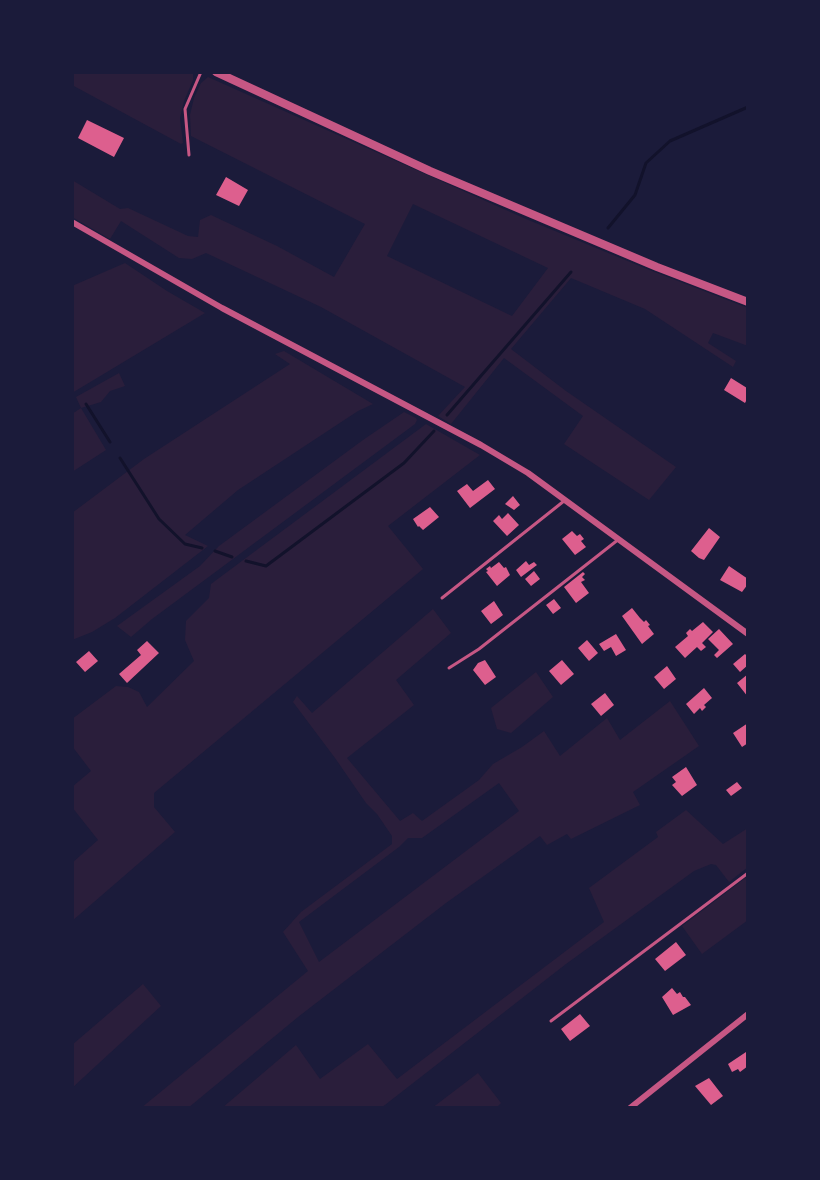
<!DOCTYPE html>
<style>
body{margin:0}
#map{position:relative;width:820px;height:1180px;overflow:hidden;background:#1b1b3a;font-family:Roboto,sans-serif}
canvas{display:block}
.frame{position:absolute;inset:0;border:74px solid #1b1b3a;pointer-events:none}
</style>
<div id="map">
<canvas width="820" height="1180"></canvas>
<div class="frame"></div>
</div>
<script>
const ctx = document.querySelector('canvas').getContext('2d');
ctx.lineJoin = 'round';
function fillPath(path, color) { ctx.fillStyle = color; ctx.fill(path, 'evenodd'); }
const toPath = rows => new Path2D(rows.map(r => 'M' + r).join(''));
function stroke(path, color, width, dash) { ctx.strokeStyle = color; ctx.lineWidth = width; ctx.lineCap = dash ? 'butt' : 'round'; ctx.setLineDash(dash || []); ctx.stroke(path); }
fillPath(toPath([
 [72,72,193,72,193,80,184,101,180,118,183,143,181,144,72,85],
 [208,77,526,219,647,269,748,308,748,346,713,333,708,343,736,361,733,367,645,309,571,278,511,349,566,391,676,467,649,500,564,444,583,416,504,358,451,424,438,416,465,387,321,307,206,253,192,259,179,258,121,221,110,239,72,217,72,180,120,209,128,208,188,236,198,237,200,220,211,215,277,246,334,277,365,224,191,136,190,115,194,98,201,83],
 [413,204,548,268,512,316,387,256],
 [125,263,167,291,205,313,72,393,72,286],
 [284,351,373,404,358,411,238,490,185,535,208,546,115,618,92,632,72,640,72,513,144,459,290,364,275,354],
 [119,373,125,386,110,391,101,402,81,408,106,450,72,472,72,414,81,408,76,397],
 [404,412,416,418,417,420,415,424,152,619,131,637,117,626,200,566,219,546,363,440],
 [426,424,480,455,388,526,423,569,154,793,154,807,175,832,72,921,72,863,98,840,72,807,72,787,91,771,72,746,72,719,116,686,128,687,139,692,147,707,194,661,185,640,186,621,209,598,211,584],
 [433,609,451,633,396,680,414,705,347,758,400,821,413,813,422,821,479,780,493,764,522,747,544,731,560,756,607,718,620,740,670,701,699,746,633,792,640,805,571,839,567,834,547,845,540,836,446,903,298,1017,188,1108,141,1108,308,971,283,932,301,912,392,844,392,836,377,814,366,803,335,758,293,702,297,696,312,713],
 [499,783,519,811,319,962,299,922,399,847,408,838,422,838],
 [536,672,553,697,511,733,497,729,491,708],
 [686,810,723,844,748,828,748,867,729,882,716,865,711,864,694,871,566,964,381,1108,222,1108,296,1045,320,1079,368,1044,397,1079,604,922,589,888,658,837,656,832],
 [748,876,748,920,702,954,682,926],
 [143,984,161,1006,72,1088,72,1045],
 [478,1073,501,1103,496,1108,432,1108]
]), '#2a1e3b');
stroke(toPath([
 [608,228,635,195,646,163,670,141,748,107],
 [86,404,110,442],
 [447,415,571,272],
 [120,458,159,519,185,544,202,548],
 [215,551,232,557],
 [246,561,266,566,404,463,434,431]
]), '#12122b', 3);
fillPath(toPath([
 [87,120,124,138,114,157,78,138],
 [226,177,248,190,239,206,216,195],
 [731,378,747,388,746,391,748,392,748,397,745,403,724,390],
 [488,480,495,489,470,508,457,491,467,484,473,491],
 [513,496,520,505,514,510,505,504],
 [430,507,439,517,423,530,419,526,418,527,413,519],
 [508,513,519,525,507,536,493,521,499,515,502,519],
 [709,528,720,537,704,560,699,558,691,551],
 [572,531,577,536,580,534,584,539,581,541,586,547,575,555,562,539],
 [526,561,529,565,534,562,537,565,521,577,516,570],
 [499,562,504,568,506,567,510,575,497,586,486,572,488,571,486,569,490,566,491,568],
 [729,566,748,579,748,584,742,592,720,580],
 [534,571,540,579,531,586,525,579],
 [583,572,585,574,582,577,585,580,581,582,589,593,576,603,564,587],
 [554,599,561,608,553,614,546,605],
 [494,601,503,615,491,624,481,611],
 [632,608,640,618,644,622,646,620,650,625,648,626,654,634,642,644,622,616],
 [703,622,713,632,702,643,706,647,701,651,697,647,685,658,675,647,688,636,686,633,690,629,692,631],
 [719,629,733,644,717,658,714,655,719,650,708,639],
 [616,634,626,650,616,656,611,647,604,651,599,644],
 [587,640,598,653,589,661,578,648],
 [147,641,159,653,127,683,119,674,141,655,137,650],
 [89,651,98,661,85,672,76,662],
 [745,654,748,657,748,665,740,672,733,664],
 [485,660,496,677,485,685,473,670,478,663],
 [562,660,574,674,561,685,549,671],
 [667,666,676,679,664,689,654,677],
 [748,674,748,697,737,683],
 [704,688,712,698,704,705,706,707,702,711,700,708,694,714,686,704],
 [605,693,614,705,601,716,591,704],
 [748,723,748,743,742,747,733,733],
 [686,767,697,785,682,796,672,785,676,782,672,777],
 [737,782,742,788,731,796,726,790],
 [676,942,686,955,665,971,655,959],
 [672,988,677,994,680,992,683,997,685,997,691,1005,673,1015,662,997],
 [580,1014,590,1026,570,1041,561,1029],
 [746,1052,748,1055,748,1066,740,1072,738,1069,732,1072,728,1064],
 [709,1078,723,1096,711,1105,695,1086]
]), '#dd5f8e');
stroke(toPath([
 [189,155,185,109,201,72],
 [442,598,564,501],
 [449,668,479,649,619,539],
 [551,1021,748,873]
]), '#c65784', 3);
stroke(toPath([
 [72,222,222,308,481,445,528,473,748,634],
 [630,1108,748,1014]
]), '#c65784', 6);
stroke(toPath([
 [216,72,430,171,657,267,748,302]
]), '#c65784', 8);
</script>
